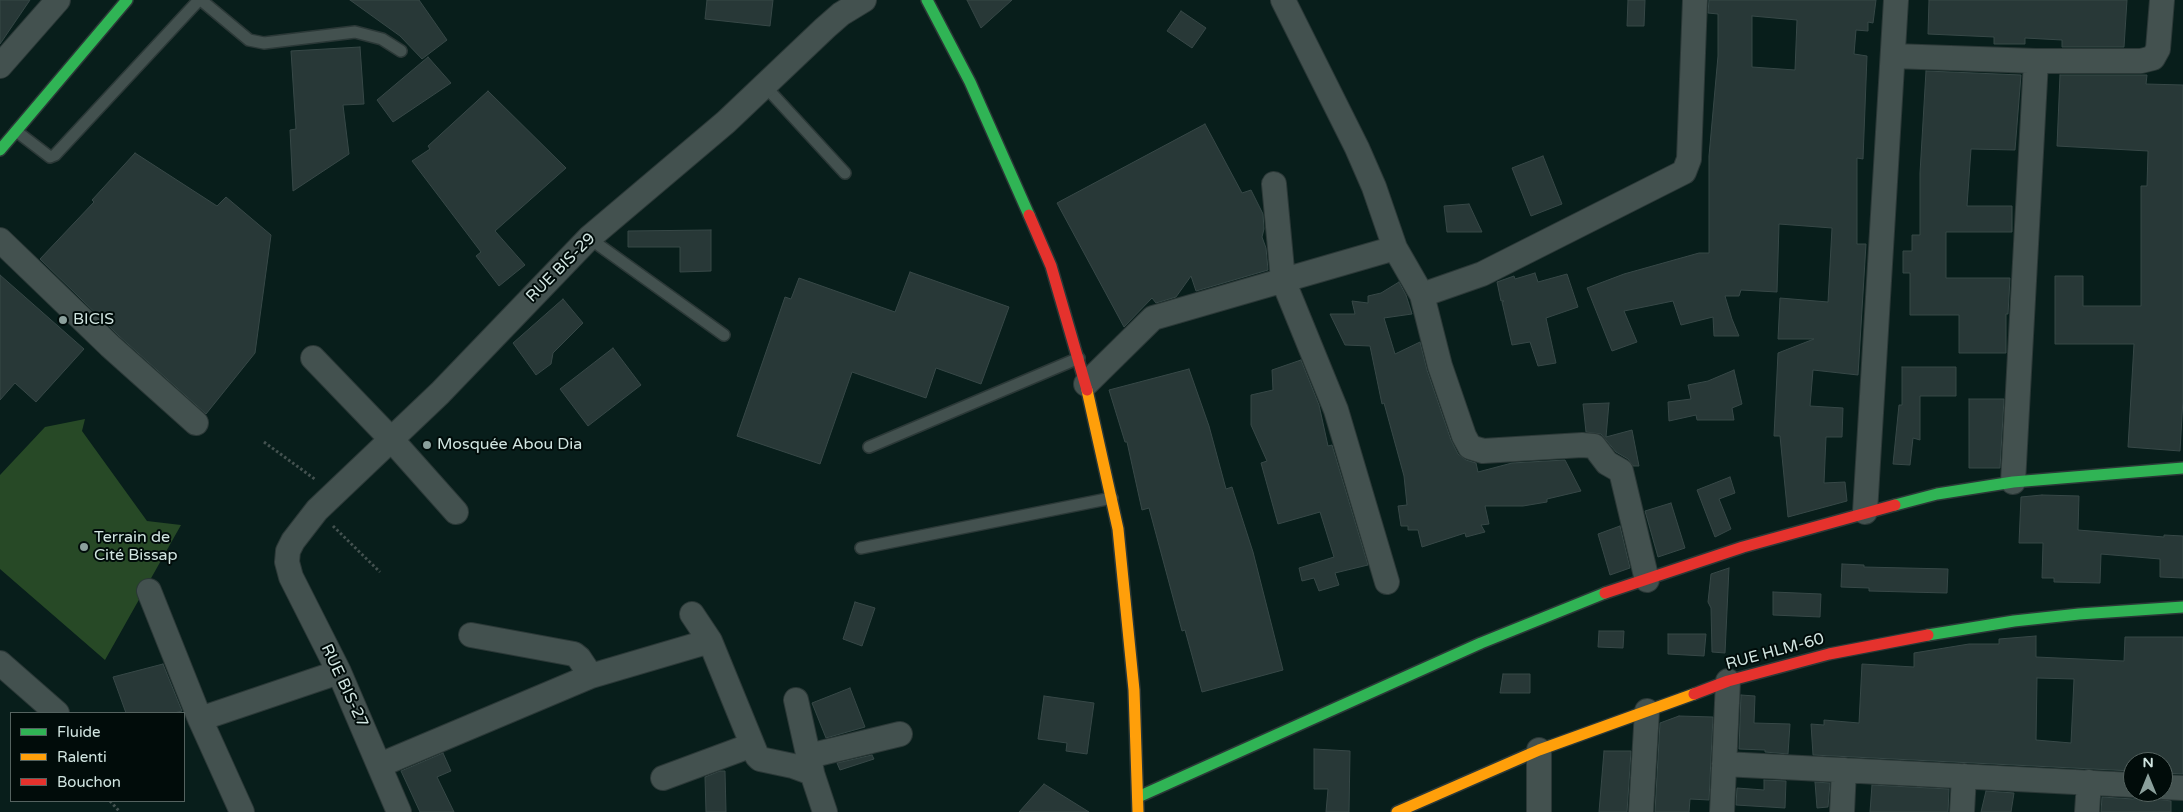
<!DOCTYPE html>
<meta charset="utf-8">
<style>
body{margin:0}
#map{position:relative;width:2183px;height:812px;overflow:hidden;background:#081e1b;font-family:"Varela Round",sans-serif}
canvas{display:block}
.legend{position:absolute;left:10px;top:712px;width:175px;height:90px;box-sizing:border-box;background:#010c0a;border:1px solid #556360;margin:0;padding:6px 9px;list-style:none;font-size:15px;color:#d2e6e2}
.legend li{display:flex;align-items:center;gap:10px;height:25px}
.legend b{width:25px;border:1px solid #556360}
.north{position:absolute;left:2123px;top:752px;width:50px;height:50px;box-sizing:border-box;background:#010c0a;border:1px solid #556360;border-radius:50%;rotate:0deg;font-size:14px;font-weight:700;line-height:20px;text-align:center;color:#d2e6e2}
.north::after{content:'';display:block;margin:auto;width:18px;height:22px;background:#8ba09c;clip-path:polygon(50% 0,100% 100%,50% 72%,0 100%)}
</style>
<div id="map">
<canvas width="2183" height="812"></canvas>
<ul class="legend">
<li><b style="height:6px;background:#30b455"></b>Fluide</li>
<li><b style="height:6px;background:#ff9f0a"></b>Ralenti</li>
<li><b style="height:6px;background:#e5322d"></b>Bouchon</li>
</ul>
<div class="north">N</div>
</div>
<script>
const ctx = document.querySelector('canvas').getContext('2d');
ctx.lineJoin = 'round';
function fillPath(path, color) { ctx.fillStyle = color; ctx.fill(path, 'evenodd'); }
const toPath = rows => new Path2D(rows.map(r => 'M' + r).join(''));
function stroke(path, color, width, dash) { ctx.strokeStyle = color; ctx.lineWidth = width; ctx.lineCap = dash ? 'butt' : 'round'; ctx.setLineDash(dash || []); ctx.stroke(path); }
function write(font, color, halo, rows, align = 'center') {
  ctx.font = font + ' "Varela Round",sans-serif'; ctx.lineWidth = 4; ctx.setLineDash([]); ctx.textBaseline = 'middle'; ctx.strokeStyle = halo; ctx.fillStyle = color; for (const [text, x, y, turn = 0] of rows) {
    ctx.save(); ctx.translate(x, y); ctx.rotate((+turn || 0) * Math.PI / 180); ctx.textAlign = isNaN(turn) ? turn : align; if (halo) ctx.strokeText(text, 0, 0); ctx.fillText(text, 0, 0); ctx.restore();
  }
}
fillPath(toPath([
 [85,419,82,431,147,521,181,525,105,660,0,569,0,475,45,427]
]), '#274926');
const building = toPath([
 [0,0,30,0,0,44,0,0],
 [350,0,419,0,447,40,422,59,400,36,350,0],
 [707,0,773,0,770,26,705,19,707,0],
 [967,0,1012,0,981,28,967,0],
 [1628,0,1645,0,1644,26,1627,26,1628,0],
 [1709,0,1876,0,1873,23,1868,22,1868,31,1856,30,1854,54,1867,56,1863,159,1857,158,1857,244,1866,244,1858,375,1813,370,1810,406,1843,408,1842,437,1826,437,1824,483,1845,482,1847,501,1788,517,1780,436,1774,436,1778,353,1814,339,1778,339,1780,298,1828,302,1832,228,1779,224,1777,292,1741,290,1739,296,1725,296,1732,319,1739,336,1714,336,1713,317,1681,325,1673,301,1624,311,1637,342,1612,351,1587,288,1624,274,1699,253,1709,253,1709,156,1718,56,1718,14,1708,13,1709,0],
 [1752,16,1797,20,1795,70,1752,67,1752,16],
 [1929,0,2127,0,2124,47,2062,47,2062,40,2025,38,2025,44,1994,44,1994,37,1928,34,1929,0],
 [1181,11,1206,28,1192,48,1167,31,1181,11],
 [360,47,364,104,343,105,349,154,293,191,290,130,296,129,291,51,360,47],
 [428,57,451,83,393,122,377,100,428,57],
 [1926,71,2021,75,2015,150,1971,149,1967,206,2012,206,2012,232,1946,232,1946,278,2010,278,2008,314,2006,314,2006,353,1959,353,1959,315,1910,315,1910,273,1903,273,1903,251,1912,251,1912,235,1920,235,1920,173,1926,71],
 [2060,75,2147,75,2146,84,2183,85,2183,399,2180,451,2128,447,2134,344,2055,344,2055,276,2083,276,2083,306,2141,306,2141,186,2147,186,2148,151,2057,146,2060,75],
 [488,91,566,168,495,231,525,265,499,286,476,256,481,252,412,161,430,149,428,146,488,91],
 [1205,124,1242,193,1251,190,1263,214,1264,229,1262,237,1266,248,1268,270,1196,291,1191,276,1176,297,1156,303,1152,298,1124,327,1057,203,1205,124],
 [135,153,217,206,226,197,271,235,255,353,206,414,119,336,40,259,94,202,92,200,135,153],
 [1543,156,1562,204,1531,216,1512,168,1543,156],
 [1469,204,1482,232,1447,232,1444,206,1469,204],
 [711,230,711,271,680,272,680,247,628,247,628,231,711,230],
 [910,272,1009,307,981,384,936,368,926,398,852,372,820,464,737,436,785,297,791,299,799,278,895,312,910,272],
 [1535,273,1538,282,1567,274,1578,307,1546,318,1556,363,1538,366,1530,342,1512,345,1502,302,1504,301,1501,301,1497,282,1514,276,1515,279,1535,273],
 [0,275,84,349,36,402,15,383,0,400,0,275],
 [1399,282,1406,295,1412,314,1384,318,1395,354,1420,342,1427,370,1451,440,1458,454,1466,460,1476,463,1478,472,1512,463,1565,460,1581,491,1547,499,1547,502,1523,506,1485,506,1489,524,1481,525,1485,532,1466,537,1465,533,1422,547,1418,530,1408,530,1408,526,1401,526,1398,506,1407,505,1404,476,1384,403,1382,404,1370,346,1345,345,1330,314,1355,314,1352,301,1368,303,1368,296,1381,293,1399,282],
 [563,299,583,323,553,353,551,364,536,375,513,343,563,299],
 [613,348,641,385,588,426,560,389,613,348],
 [1301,360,1319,405,1328,446,1332,445,1368,565,1335,573,1339,585,1319,591,1314,578,1302,581,1299,568,1334,557,1320,512,1278,524,1261,463,1267,461,1251,425,1251,395,1273,390,1272,370,1301,360],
 [1902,367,1956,367,1956,396,1920,396,1920,440,1913,438,1910,465,1893,464,1899,405,1902,405,1902,367],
 [1189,369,1209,426,1226,489,1232,487,1253,552,1283,670,1202,692,1185,630,1182,631,1149,508,1142,510,1127,442,1125,442,1109,390,1189,369],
 [1734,370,1742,404,1732,408,1734,420,1697,420,1696,415,1669,421,1668,402,1691,399,1688,385,1708,381,1734,370],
 [1969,399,2004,399,2000,468,1969,468,1969,399],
 [1609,403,1606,437,1632,430,1639,466,1633,466,1628,459,1616,452,1601,434,1586,432,1583,404,1609,403],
 [1730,477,1735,493,1719,499,1731,529,1715,537,1697,490,1730,477],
 [2042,495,2079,496,2078,530,2164,537,2164,535,2183,536,2183,578,2160,577,2160,559,2101,554,2100,583,2054,582,2054,578,2042,578,2043,543,2019,543,2021,497,2042,495],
 [1671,503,1685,548,1658,557,1645,511,1671,503],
 [1620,526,1630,568,1610,575,1598,534,1620,526],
 [1842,564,1864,565,1864,567,1948,569,1947,593,1869,591,1869,588,1841,587,1842,564],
 [1729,568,1725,653,1712,652,1711,608,1708,602,1711,574,1729,568],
 [1773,592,1821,594,1820,617,1773,615,1773,592],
 [855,602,875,608,862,646,843,639,855,602],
 [1599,631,1624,631,1623,648,1598,647,1599,631],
 [1668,634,1706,634,1704,656,1668,654,1668,634],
 [2036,636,2036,657,2124,661,2125,637,2183,637,2183,774,2163,773,2163,762,2133,762,2133,771,1813,755,1811,724,1824,725,1824,720,1859,723,1862,664,1914,667,1914,653,1969,644,1999,644,1999,639,2036,636],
 [2037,678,2074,679,2071,743,2036,740,2037,678],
 [163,664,182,711,174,713,126,713,113,677,163,664],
 [1503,674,1530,674,1530,693,1500,693,1503,674],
 [850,688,865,727,826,738,812,703,850,688],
 [1741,695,1755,696,1754,723,1790,724,1788,754,1765,752,1765,750,1739,749,1741,695],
 [1044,696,1094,703,1087,754,1066,751,1067,743,1038,739,1044,696],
 [1679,716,1713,717,1709,800,1690,799,1689,812,1655,812,1660,723,1679,716],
 [1314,749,1350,751,1349,812,1326,812,1328,789,1314,789,1314,749],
 [1604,751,1631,751,1627,812,1599,812,1604,751],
 [443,753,451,771,437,777,454,812,420,812,401,771,443,753],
 [872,755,874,759,840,770,837,763,872,755],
 [720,771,725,771,726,812,706,812,705,777,720,771],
 [1764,780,1786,781,1785,808,1736,805,1737,788,1764,790,1764,780],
 [1815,782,1830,783,1828,807,1817,808,1815,782],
 [1044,784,1089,812,1019,812,1044,784],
 [1872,785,1949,789,1948,812,1870,812,1872,785],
 [1986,791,2014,793,2011,812,1981,812,1986,791],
 [2145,792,2150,792,2156,799,2171,801,2171,812,2101,812,2102,797,2133,799,2140,797,2145,792]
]);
fillPath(building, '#283837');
stroke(building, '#374847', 1);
const lane = toPath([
 [201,0,249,40,264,43,355,32,382,39,401,51],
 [764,85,845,173],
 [16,131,50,157,55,155,199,0],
 [589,238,724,335],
 [869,447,1079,358],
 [861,548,1112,498]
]);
const street = toPath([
 [1283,0,1357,148,1374,187,1395,248],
 [1893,56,2036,61,2141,61,2153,58,2158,49,2162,0],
 [0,66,58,0],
 [1274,184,1283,280,1336,410,1387,582],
 [0,240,110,346,196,423],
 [1422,295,1440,366,1464,436,1470,447,1483,451,1582,445,1594,446,1607,463,1621,471,1647,580],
 [313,358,391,439,456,512],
 [1086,384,1153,318,1395,248,1422,295,1482,274,1684,172,1689,159,1695,0],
 [2013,482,2036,61],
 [1865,512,1896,0],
 [149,591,200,719,242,812],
 [692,614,710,641],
 [471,635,574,654,579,658,591,676],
 [0,663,57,713],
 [796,700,812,772],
 [200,719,339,672],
 [809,756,900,734],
 [1724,764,2133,785],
 [380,765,591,676,710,641,757,756,760,759,793,766,812,773,825,812],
 [663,778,752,745],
 [2163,787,2183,788],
 [399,812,339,672,291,577,287,562,288,551,293,541,317,510,440,393,589,238,726,122,825,28,841,14,864,0],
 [1539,812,1539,750],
 [1641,812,1647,711],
 [1722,812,1728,681],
 [1842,812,1844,770],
 [1962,812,1964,776],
 [2087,812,2089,782]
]);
const fast = toPath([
 [927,0,970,82,1029,215],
 [0,150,127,0],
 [1895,505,1937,494,2013,482,2183,468],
 [1928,635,2014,621,2079,614,2183,607],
 [1138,797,1481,643,1605,593]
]);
const slow = toPath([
 [1087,390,1118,529,1134,690,1138,812],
 [1397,812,1539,750,1694,694]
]);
const jam = toPath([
 [1029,215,1051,266,1087,390],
 [1605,593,1743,547,1895,505],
 [1694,694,1728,681,1829,654,1928,635]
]);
stroke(lane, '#2b3837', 14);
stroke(street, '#2b3837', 26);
stroke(fast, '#2b3837', 14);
stroke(slow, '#2b3837', 14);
stroke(jam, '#2b3837', 14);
stroke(toPath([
 [264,442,316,480],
 [333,526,380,572],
 [110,801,120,812]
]), '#445250', 3, [2.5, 2.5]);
stroke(lane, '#43514f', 11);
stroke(street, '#43514f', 24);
stroke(fast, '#30b455', 11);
stroke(slow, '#ff9f0a', 11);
stroke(jam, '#e5322d', 11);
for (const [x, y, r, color] of [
 [63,320,5,"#8ba09c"],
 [427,445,5,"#8ba09c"],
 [84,547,5,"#8ba09c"]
]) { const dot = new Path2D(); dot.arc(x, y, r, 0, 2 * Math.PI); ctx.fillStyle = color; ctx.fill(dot); stroke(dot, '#010c0a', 2); }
write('16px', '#d2e6e2', '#010c0a', [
 ["RUE BIS-29",561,268,-45],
 ["RUE HLM-60",1775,652,-15],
 ["RUE BIS-27",344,686,65]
]);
write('16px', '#d2e6e2', '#010c0a', [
 ["BICIS",73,320],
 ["Mosquée Abou Dia",437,445],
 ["Terrain de",94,538],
 ["Cité Bissap",94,556]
], 'left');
</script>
